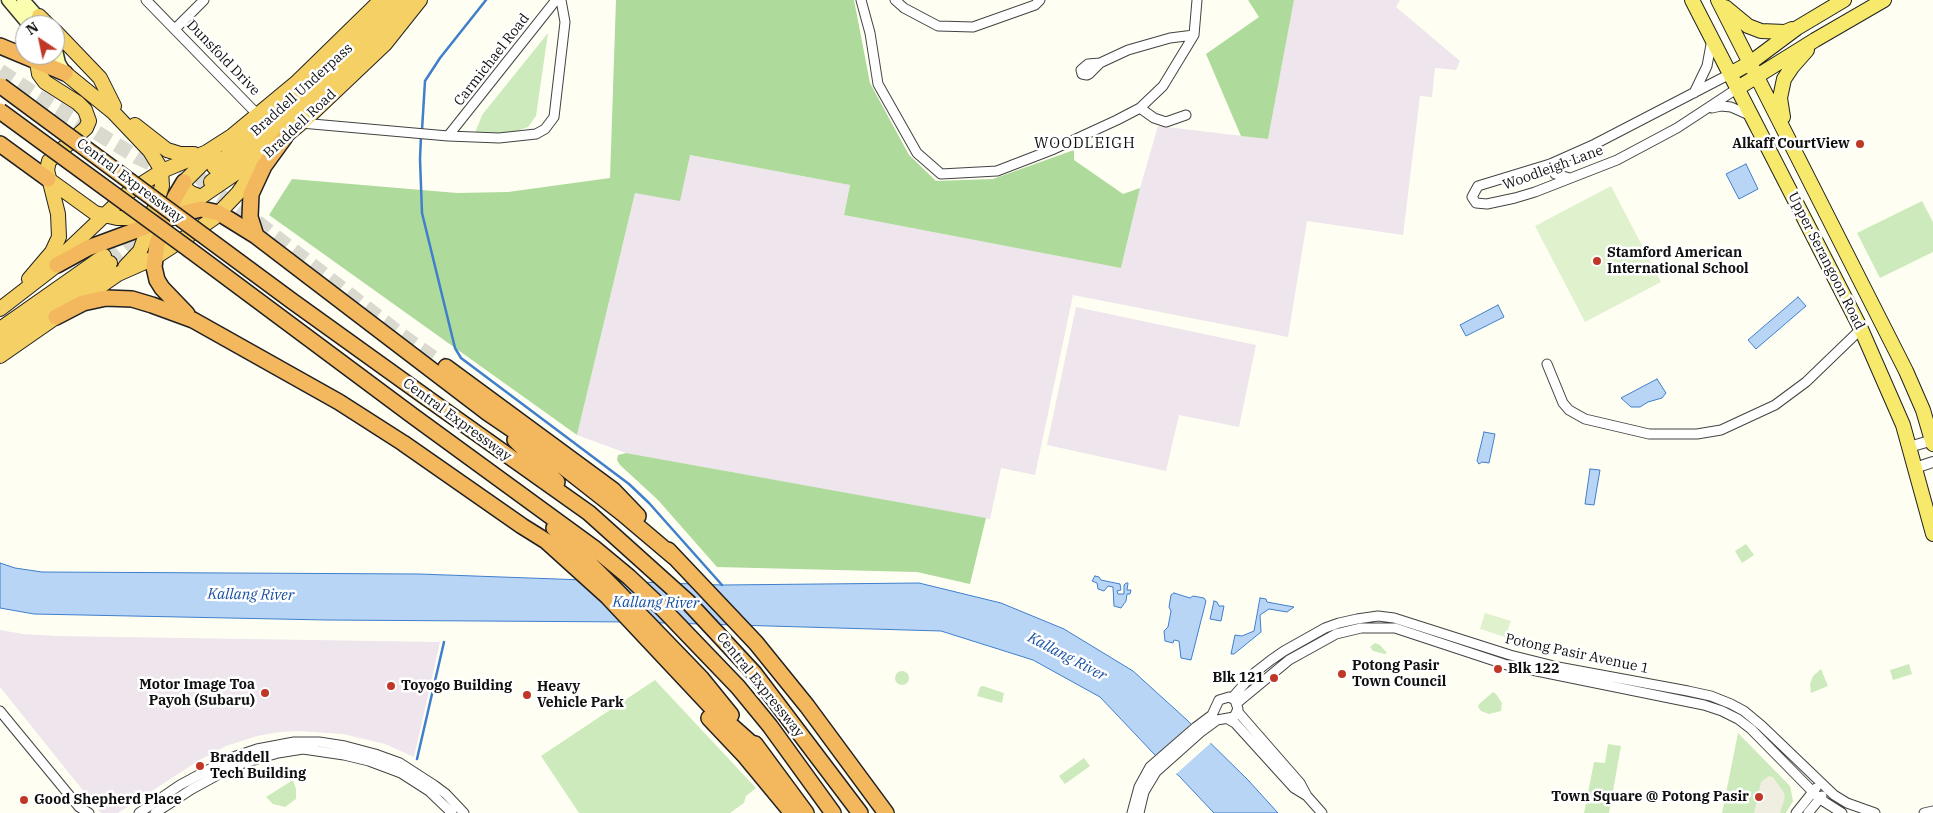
<!DOCTYPE html>
<style>
body{margin:0}
#map{position:relative;width:1933px;height:813px;overflow:hidden;background:#fffef3;font-family:"IBM Plex Serif",serif}
canvas{display:block}
.north{position:absolute;left:15px;top:15px;width:50px;height:50px;box-sizing:border-box;background:#fff;border:1px solid #9f9f9f;border-radius:50%;rotate:326deg;font-size:14px;font-weight:700;line-height:20px;text-align:center;color:#101010}
.north::after{content:'';display:block;margin:auto;width:18px;height:22px;background:#c03728;clip-path:polygon(50% 0,100% 100%,50% 72%,0 100%)}
</style>
<div id="map">
<canvas width="1933" height="813"></canvas>
<div class="north">N</div>
</div>
<script>
const ctx = document.querySelector('canvas').getContext('2d');
ctx.lineJoin = 'round';
function fillPath(path, color) { ctx.fillStyle = color; ctx.fill(path, 'evenodd'); }
const toPath = rows => new Path2D(rows.map(r => 'M' + r).join(''));
function stroke(path, color, width, dash) { ctx.strokeStyle = color; ctx.lineWidth = width; ctx.lineCap = dash ? 'butt' : 'round'; ctx.setLineDash(dash || []); ctx.stroke(path); }
function write(font, color, halo, rows, align = 'center') {
  ctx.font = font + ' "IBM Plex Serif",serif'; ctx.lineWidth = 5; ctx.setLineDash([]); ctx.textBaseline = 'middle'; ctx.strokeStyle = halo; ctx.fillStyle = color; for (const [text, x, y, turn = 0] of rows) {
    ctx.save(); ctx.translate(x, y); ctx.rotate((+turn || 0) * Math.PI / 180); ctx.textAlign = isNaN(turn) ? turn : align; if (halo) ctx.strokeText(text, 0, 0); ctx.fillText(text, 0, 0); ctx.restore();
  }
}
fillPath(toPath([
 [1294,0,1400,0,1396,7,1460,61,1456,70,1435,68,1432,97,1420,96,1403,235,1307,221,1288,337,1073,295,1035,475,1001,468,990,519,626,453,577,435,635,193,689,155,850,185,844,215,1121,268,1140,188,1158,126,1268,139],
 [1076,307,1256,345,1239,427,1179,415,1166,471,1047,445],
 [0,630,23,634,56,636,440,642,414,757,385,744,343,734,298,731,280,732,257,736,226,746,198,761,118,813,101,813,0,687]
]), '#eee5ed');
fillPath(toPath([
 [548,33,536,116,528,127,511,133,475,133,482,115],
 [1922,201,1933,222,1933,252,1880,278,1857,233],
 [1746,544,1754,555,1742,563,1735,551],
 [1375,643,1380,645,1387,653,1385,654,1373,651,1370,647],
 [1909,664,1912,674,1893,680,1890,670],
 [1821,669,1828,686,1811,693,1810,684,1813,676],
 '895 678a7 7 0 1 1 14 0a7 7 0 1 1-14 0Z',
 [655,680,756,788,746,796,744,803,730,813,579,813,541,756],
 [983,686,1004,693,1002,703,977,696,980,687],
 [1493,692,1496,694,1502,703,1501,711,1489,714,1481,711,1478,707,1479,704],
 [1738,733,1790,786,1793,801,1786,813,1722,813],
 [1608,744,1621,746,1609,813,1584,813,1594,762,1605,763],
 [1084,758,1090,766,1065,784,1059,776],
 [293,780,296,789,296,799,285,807,273,804,266,797]
]), '#cdeabc');
fillPath(toPath([
 [616,0,854,0,870,83,909,155,936,181,993,179,1074,150,1074,160,1123,194,1140,188,1121,268,844,215,850,185,690,155,680,201,635,193,577,435,269,215,292,179,457,193,508,192,610,178],
 [1248,0,1294,0,1268,139,1241,136,1206,54,1259,17],
 [626,453,986,518,970,584,917,572,717,567,658,500,620,465,617,460,618,455]
]), '#aeda9b');
fillPath(toPath([
 [1611,186,1661,282,1585,322,1535,226],
 [1485,613,1511,621,1505,637,1480,629]
]), '#dff1cd');
fillPath(toPath([
 [1769,776,1773,777,1783,791,1785,797,1780,813,1754,813,1761,782]
]), '#f0eee0');
const water = toPath([
 [1746,164,1758,189,1739,199,1726,174,1746,164],
 [1798,297,1806,306,1756,349,1748,340,1798,297],
 [1498,305,1504,317,1466,336,1460,325,1498,305],
 [1657,379,1666,393,1662,398,1648,402,1640,407,1631,407,1621,398,1657,379],
 [1484,432,1495,434,1489,463,1482,462,1479,464,1477,461,1484,432],
 [1590,469,1600,470,1594,505,1585,504,1590,469],
 [0,563,15,568,42,572,419,574,722,585,919,583,1001,603,1064,629,1133,671,1187,720,1248,780,1278,813,1214,813,1179,776,1155,755,1100,697,1033,660,941,631,632,622,326,620,34,614,0,608,0,563],
 [1095,576,1099,577,1101,580,1120,584,1121,590,1117,591,1118,594,1124,594,1124,585,1126,583,1128,583,1127,590,1131,590,1130,594,1127,594,1126,601,1121,608,1114,606,1113,587,1108,586,1104,591,1098,589,1097,583,1092,581,1095,576],
 [1174,593,1190,598,1193,596,1204,598,1206,601,1191,660,1181,658,1179,641,1174,640,1173,643,1165,641,1164,631,1168,627,1171,611,1169,607,1171,595,1174,593],
 [1260,598,1266,599,1267,602,1294,607,1287,612,1269,609,1260,615,1261,632,1234,654,1231,654,1235,635,1242,636,1254,631,1260,598],
 [1214,601,1217,602,1219,606,1224,606,1221,621,1210,619,1214,601]
]);
fillPath(water, '#b8d5f6');
stroke(water, '#3f7fcc', 1);
fillPath(toPath([
 [1193,722,1213,741,1175,775,1154,757]
]), '#fffef3');
stroke(toPath([
 [422,130,425,81,440,58,486,0],
 [421,136,420,159,422,213,455,348,461,358,629,484,649,503,722,585],
 [417,759,444,642]
]), '#3f7fcc', 2.5);
stroke(toPath([
 [179,196,206,174],
 [104,256,130,234],
 [110,263,150,231]
]), '#dbdad1', 14, [14, 7]);
stroke(toPath([
 [0,71,51,105,137,157,202,186,234,204,401,335,446,367]
]), '#dbdad1', 15, [15, 8]);
const minor = toPath([
 [146,0,258,115],
 [861,0,870,33,878,84,917,153,941,174,997,171,1054,149,1117,120,1140,108,1163,86,1194,35,1197,0],
 [895,0,904,8,938,26,973,27,1035,5,1040,0],
 [175,29,204,0],
 [1100,63,1089,74,1087,75,1082,74,1081,70,1088,64,1100,63,1128,50,1170,38,1194,35],
 [1730,74,1595,144,1550,164,1478,186,1472,197,1476,203,1487,204,1515,198,1535,192,1617,160,1677,128,1738,88],
 [1694,93,1707,66,1712,39],
 [1140,108,1154,118,1166,122,1186,115],
 [1712,108,1721,106,1731,107,1749,115],
 [301,123,448,136,499,138,536,134,545,129,554,117,565,22,561,0],
 [448,136,556,0],
 [1550,164,1555,174,1570,178],
 [1547,364,1563,403,1569,410,1585,419,1649,434,1697,434,1721,430,1775,405,1806,382,1861,329],
 [1232,698,1253,674,1271,660,1284,651,1325,628,1339,623,1357,619,1378,616,1394,618,1510,655,1558,667,1688,691,1711,696,1731,704,1744,711,1762,726,1834,795,1847,803,1875,813],
 [1237,703,1289,660,1336,634,1361,628,1395,628,1507,665,1704,705,1722,711,1738,719,1751,729,1820,799,1842,813],
 [0,711,79,807,89,813],
 [1238,712,1300,783,1307,796,1322,813],
 [1228,719,1235,723,1294,788,1307,796],
 [139,813,180,785,230,758,257,749,294,742,319,742,345,746,375,754,400,763,434,785,446,794,464,813],
 [155,813,192,789,234,766,278,753,303,749,344,755,369,761,401,773,429,791,452,813],
 [1132,813,1139,787,1150,767,1196,727,1212,715,1219,700,1229,697,1235,700,1238,709,1234,717,1217,720,1202,731,1156,772,1144,792,1139,813],
 [1796,813,1816,788],
 [1808,813,1822,796],
 [1924,813,1933,811]
]);
const tertiary = toPath([
 [1909,447,1933,440],
 [1915,468,1933,462]
]);
const secondary = toPath([
 [8,0,29,25],
 [23,0,45,25],
 [55,46,59,63,65,73]
]);
const primary = toPath([
 [1692,0,1861,329,1903,425,1933,534],
 [1718,0,1906,371,1923,410,1933,444],
 [1725,7,1748,26,1761,31,1785,32,1792,29],
 [1730,74,1750,63,1797,28,1844,0],
 [1738,88,1815,40,1884,0],
 [1783,117,1780,98,1784,79,1792,67,1807,50]
]);
const trunk = toPath([
 [39,16,48,25],
 [55,31,100,78,114,106],
 [65,73,113,112,150,151,161,169,162,186,144,240,140,251,125,267],
 [135,125,167,150,180,154,194,154],
 [214,167,304,90,367,29,393,0],
 [48,179,95,213,117,218,129,218,170,210,201,197,258,158],
 [211,182,312,100,377,36,408,0],
 [201,197,191,193,186,189,184,182,214,152],
 [29,279,52,252,59,237,58,214,47,170,49,161,86,128,89,121,85,110,78,103,45,82,39,74,37,62],
 [0,309,57,265,69,249,129,192,162,171,207,152,232,136,296,83,381,0],
 [0,329,104,256],
 [0,342,110,263],
 [0,356,118,274,154,258,188,236,214,218,238,193,268,151,306,119,385,44,420,0]
]);
const motorway = toPath([
 [0,46,65,73],
 [0,144,48,179],
 [184,182,175,197,157,244,154,267,157,280,162,288,187,314],
 [256,236,250,217,251,194,264,166,285,137],
 [190,250,413,416,594,548,629,577,664,610,738,687,770,726,833,813],
 [57,265,88,248,180,214,201,209,219,213,256,236,488,413,538,447,622,513,674,557],
 [56,317,83,303,106,298,132,299,152,305,193,320,339,402,403,443,522,526,546,541,608,597,715,711,761,752],
 [446,367,613,490,638,516],
 [427,398,589,513,688,602,754,673,860,813],
 [515,440,557,482],
 [554,528,617,591,701,678,731,715],
 [668,550,756,643,807,706,886,813],
 [709,718,744,755,792,813],
 [755,744,806,813]
]);
stroke(minor, '#434343', 11);
stroke(tertiary, '#434343', 12);
stroke(secondary, '#323232', 15);
stroke(primary, '#212121', 16);
stroke(trunk, '#212121', 16);
stroke(motorway, '#212121', 18);
stroke(minor, '#fff', 9);
stroke(tertiary, '#fff', 10);
stroke(secondary, '#fbfeaf', 12);
stroke(primary, '#f7e96b', 14);
stroke(trunk, '#f5d064', 14);
stroke(motorway, '#f3b75d', 15);
const motorwayBridge = toPath([
 [1,86,292,301,427,398],
 [0,111,190,250]
]);
stroke(motorwayBridge, '#212121', 18, []);
stroke(motorwayBridge, '#f3b75d', 15);
for (const [x, y, r, color] of [
 [1860,144,5,"#c03728"],
 [1597,261,5,"#c03728"],
 [1498,669,5,"#c03728"],
 [1342,674,5,"#c03728"],
 [1274,678,5,"#c03728"],
 [391,686,5,"#c03728"],
 [265,693,5,"#c03728"],
 [527,695,5,"#c03728"],
 [200,766,5,"#c03728"],
 [1759,797,5,"#c03728"],
 [24,800,5,"#c03728"]
]) { const dot = new Path2D(); dot.arc(x, y, r, 0, 2 * Math.PI); ctx.fillStyle = color; ctx.fill(dot); stroke(dot, '#fff', 2); }
write('14px', '#101010', '#fff', [
 ["Dunsfold Drive",223,58,46],
 ["Carmichael Road",492,60,-52],
 ["Braddell Underpass",302,90,-42],
 ["Braddell Road",300,124,-43],
 ["Woodleigh Lane",1553,168,-20],
 ["Central Expressway",130,181,37],
 ["Upper Serangoon Road",1826,261,63],
 ["Central Expressway",457,420,36],
 ["Potong Pasir Avenue 1",1577,654,12],
 ["Central Expressway",760,685,51]
]);
write('bold 14px', '#101010', '#fff', [
 ["Alkaff CourtView",1850,144,"right"],
 ["Stamford American",1607,253],
 ["International School",1607,269],
 ["Potong Pasir",1352,666],
 ["Town Council",1352,682],
 ["Blk 122",1508,669],
 ["Blk 121",1264,678,"right"],
 ["Motor Image Toa",255,685,"right"],
 ["Payoh (Subaru)",255,701,"right"],
 ["Toyogo Building",401,686],
 ["Heavy",537,687],
 ["Vehicle Park",537,703],
 ["Braddell",210,758],
 ["Tech Building",210,774],
 ["Town Square @ Potong Pasir",1749,797,"right"],
 ["Good Shepherd Place",34,800]
], 'left');
ctx.letterSpacing = '1px';
write('15px', '#101010', '#fff', [
 ["WOODLEIGH",1085,144]
]);
ctx.letterSpacing = '0px';
write('italic 15px', '#1952a2', '#fff', [
 ["Kallang River",251,595,1],
 ["Kallang River",656,603,1],
 ["Kallang River",1067,657,28]
]);
</script>
